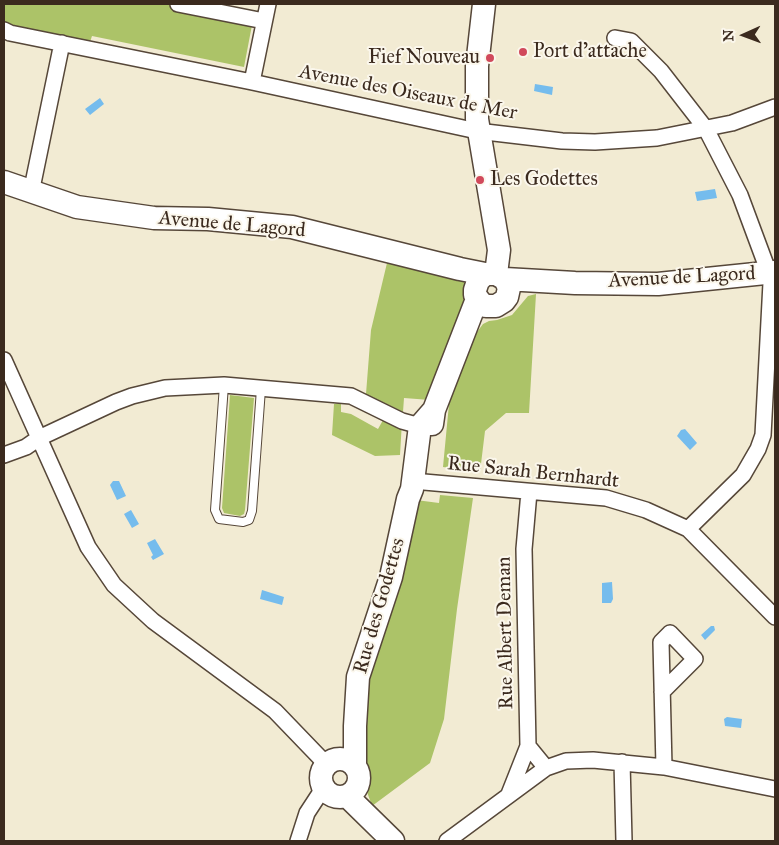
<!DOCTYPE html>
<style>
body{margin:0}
#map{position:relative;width:779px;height:845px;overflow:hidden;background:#f2ebd3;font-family:"IM FELL Great Primer",serif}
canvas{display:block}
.frame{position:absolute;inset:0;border:5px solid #3b2a1e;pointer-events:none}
.north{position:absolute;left:719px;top:10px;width:50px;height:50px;-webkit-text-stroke:4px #fbf7ec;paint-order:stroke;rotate:268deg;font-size:14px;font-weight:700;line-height:20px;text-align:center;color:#3b2a1e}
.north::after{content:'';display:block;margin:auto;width:18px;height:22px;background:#3b2a1e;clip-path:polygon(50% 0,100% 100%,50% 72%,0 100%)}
</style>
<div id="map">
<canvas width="779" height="845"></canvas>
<div class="frame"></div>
<div class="north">N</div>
</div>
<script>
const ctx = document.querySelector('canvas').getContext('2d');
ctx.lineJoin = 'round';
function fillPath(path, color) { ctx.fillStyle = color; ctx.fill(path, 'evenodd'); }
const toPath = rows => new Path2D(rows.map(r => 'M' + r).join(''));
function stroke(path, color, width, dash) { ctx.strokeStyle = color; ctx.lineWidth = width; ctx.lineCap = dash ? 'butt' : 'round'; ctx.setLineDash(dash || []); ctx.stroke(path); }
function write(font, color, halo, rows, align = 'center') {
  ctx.font = font + ' "IM FELL Great Primer",serif'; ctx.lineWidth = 4; ctx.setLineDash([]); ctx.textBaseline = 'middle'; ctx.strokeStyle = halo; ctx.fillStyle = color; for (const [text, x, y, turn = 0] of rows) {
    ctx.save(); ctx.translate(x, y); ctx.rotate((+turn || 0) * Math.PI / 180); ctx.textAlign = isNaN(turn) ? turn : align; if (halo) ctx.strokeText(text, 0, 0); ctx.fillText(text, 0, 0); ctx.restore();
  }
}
fillPath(toPath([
 [4,4,167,4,242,19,252,25,244,67,92,36,90,42,8,26,4,22],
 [387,263,455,279,464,282,468,290,430,400,404,398,403,412,366,394,371,330],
 [536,294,529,413,506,413,485,431,480,472,443,467,449,404,445,402,474,336,483,324,489,321,497,320,512,315,528,296],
 [230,395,254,398,245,510,244,514,240,516,224,513,222,508],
 [341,403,341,412,351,414,378,429,387,413,402,421,400,455,375,456,332,435,334,404],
 [440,495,473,498,457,609,444,719,430,763,372,806,366,789,366,773,362,755,367,676,416,500,439,503]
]), '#acc368');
fillPath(toPath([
 [535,84,553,87,552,95,534,91],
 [100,98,104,104,90,115,85,109],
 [715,189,717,198,697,201,695,192],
 [685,429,697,443,690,450,677,436,681,430],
 [113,481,119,481,126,496,117,500,110,485],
 [131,510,139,524,132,528,124,514],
 [155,539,164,554,153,560,151,557,153,555,147,543],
 [612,582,613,599,611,603,602,603,602,583],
 [262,590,284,597,282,605,260,599],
 [711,626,714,626,715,630,705,640,701,635],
 [727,717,742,719,741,728,725,726,724,719]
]), '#75bced');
const lane = toPath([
 [224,385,215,510,219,519,243,522,249,520,252,511,261,389]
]);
const street = toPath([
 [178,4,264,21],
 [4,30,10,33,252,82,477,131,562,141,595,142,657,138,732,123,775,107],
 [615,38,631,41,661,71,706,129,740,195,769,273,771,283,763,435,758,449,743,475,688,529],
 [252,82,268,4],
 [31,193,62,43],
 [4,360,88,547,114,585,153,621,275,711,327,765],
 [4,455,26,447,39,438,116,402,132,396,165,388,224,385,351,396,402,421,420,426],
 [424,482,606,498,646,510,688,529,775,617],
 [529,492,524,549,528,746,546,768],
 [662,692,695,659,670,633,661,642,664,767],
 [622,762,624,841],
 [509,794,528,746],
 [298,841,307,813,324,787],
 [447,841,546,768,566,761,593,760,664,767,775,789]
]);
const secondary = toPath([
 [484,4,477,66,477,119,499,250,496,274],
 [4,182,77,207,154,218,208,219,292,227,460,269,485,274,496,274,505,279,509,288,507,297,504,301,496,306,486,306,481,303,475,295,475,290,478,281,485,274],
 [505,279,575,283,658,284,775,272],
 [432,424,434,410,477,299],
 '321 778a19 19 0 1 1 38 0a19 19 0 1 1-38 0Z',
 [355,766,355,726,358,677,391,577,408,499,412,489,420,426,434,410],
 [347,796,393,841]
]);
stroke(lane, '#564739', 10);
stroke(street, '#564739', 18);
stroke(secondary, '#564739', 25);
stroke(lane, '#fff', 8);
stroke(street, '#fff', 15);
stroke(secondary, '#fff', 22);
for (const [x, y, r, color] of [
 [523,52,5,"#d1495b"],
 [490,58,5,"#d1495b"],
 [480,180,5,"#d1495b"]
]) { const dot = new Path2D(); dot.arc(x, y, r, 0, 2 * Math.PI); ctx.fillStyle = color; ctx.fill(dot); stroke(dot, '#fbf7ec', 2); }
write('20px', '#3b2a1e', '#fbf7ec', [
 ["Port d'attache",533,52],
 ["Fief Nouveau",480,58,"right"],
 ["Les Godettes",490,180]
], 'left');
write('20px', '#3b2a1e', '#fbf7ec', [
 ["Avenue des Oiseaux de Mer",408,93,11],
 ["Avenue de Lagord",232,225,5],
 ["Avenue de Lagord",682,278,-3],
 ["Rue Sarah Bernhardt",533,473,6],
 ["Rue des Godettes",380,606,-74],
 ["Rue Albert Deman",506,633,-91]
]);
</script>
